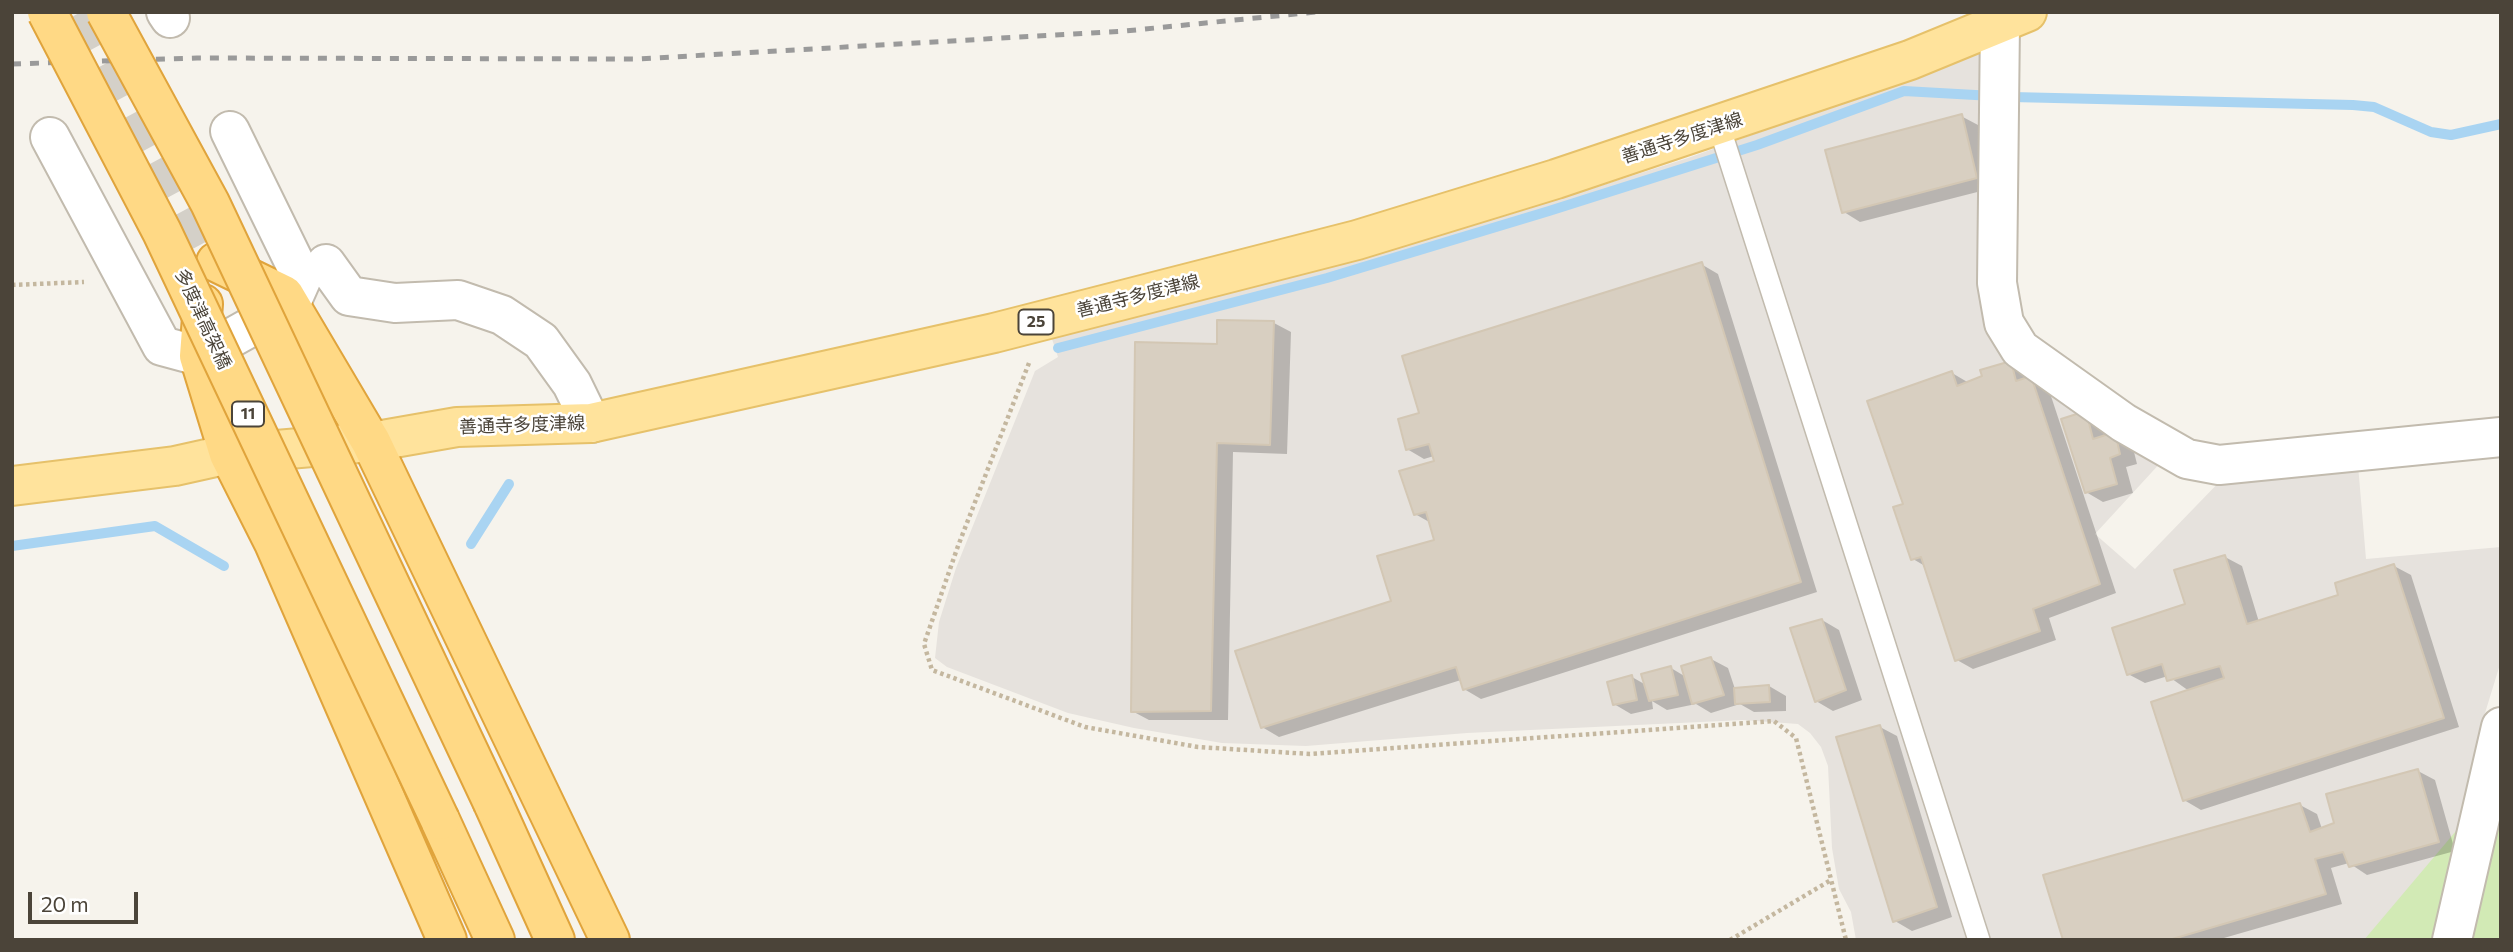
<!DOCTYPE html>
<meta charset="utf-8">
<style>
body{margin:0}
#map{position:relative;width:2513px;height:952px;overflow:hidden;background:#f6f3ec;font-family:Commissioner,sans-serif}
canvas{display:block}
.frame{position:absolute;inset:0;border:14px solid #4b4439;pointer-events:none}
.scale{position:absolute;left:28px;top:892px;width:110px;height:32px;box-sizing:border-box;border:4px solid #4b4439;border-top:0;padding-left:9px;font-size:21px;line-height:24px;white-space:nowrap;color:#4b4439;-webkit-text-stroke:5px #fff;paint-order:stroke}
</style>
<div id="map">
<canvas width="2513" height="952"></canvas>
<div class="frame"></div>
<div class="scale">20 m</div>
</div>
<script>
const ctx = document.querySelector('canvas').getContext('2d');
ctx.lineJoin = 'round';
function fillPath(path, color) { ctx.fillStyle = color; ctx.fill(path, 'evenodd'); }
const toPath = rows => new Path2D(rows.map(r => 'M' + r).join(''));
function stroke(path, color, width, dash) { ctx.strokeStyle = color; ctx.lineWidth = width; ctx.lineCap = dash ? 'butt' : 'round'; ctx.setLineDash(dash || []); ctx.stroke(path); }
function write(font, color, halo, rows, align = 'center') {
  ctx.font = font + ' Commissioner,"Noto Sans JP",sans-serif'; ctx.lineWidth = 5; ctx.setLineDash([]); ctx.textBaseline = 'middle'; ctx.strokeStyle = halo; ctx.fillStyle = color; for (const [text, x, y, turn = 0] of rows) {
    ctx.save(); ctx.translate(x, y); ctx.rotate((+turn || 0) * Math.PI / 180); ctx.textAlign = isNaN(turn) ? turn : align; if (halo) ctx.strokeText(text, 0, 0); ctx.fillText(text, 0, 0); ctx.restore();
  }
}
fillPath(toPath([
 [1990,49,1990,324,2163,460,2095,534,2135,569,2226,475,2358,465,2366,559,2501,547,2501,661,2481,726,2436,940,1856,940,1851,912,1839,889,1832,848,1828,766,1821,747,1810,733,1798,724,1743,720,1467,733,1306,746,1222,743,1134,728,1068,713,947,667,935,658,939,622,956,568,1035,371,1058,357,1051,336,1364,256,1512,214,1688,158]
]), '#e6e2dd');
fillPath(toPath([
 [2501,774,2501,940,2364,940,2499,780]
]), '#d2eab5');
fillPath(toPath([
 [1961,116,1978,125,1993,188,1860,222,1844,212],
 [1701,264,1718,274,1817,592,1481,699,1464,689,1461,680,1279,737,1262,727,1394,602,1436,542,1431,523,1415,514,1436,462,1434,456,1424,459,1407,449,1421,414],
 [1219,321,1274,323,1291,332,1287,454,1233,452,1228,720,1149,720,1132,711,1219,345],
 [2010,363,2048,387,2116,593,2049,618,2056,640,1973,669,1957,660,1925,566,1913,559,1905,505,1952,373,1969,383],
 [2085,413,2102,423,2106,437,2132,444,2137,464,2126,467,2133,493,2103,502,2086,492],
 [2225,557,2242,566,2259,622,2341,596,2394,566,2411,575,2459,727,2201,810,2184,800,2189,691,2168,676,2145,683,2128,674],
 [1822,620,1839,630,1862,700,1833,711,1816,701],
 [1711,659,1728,668,1735,689,1769,686,1786,696,1786,711,1754,712,1740,704,1711,713,1696,704,1667,710,1652,701,1653,709,1631,714,1614,704,1632,677,1646,685,1671,668,1686,677],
 [1880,727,1897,736,1952,917,1912,931,1895,921],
 [2418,771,2435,780,2455,851,2367,875,2349,863,2331,868,2342,904,2217,940,2065,940,2300,805,2317,814,2322,829,2336,824]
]), '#0003');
stroke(toPath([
 [2012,97,2353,105,2374,107,2431,132,2451,135,2501,124],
 [1058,348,1327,278,1549,211,1757,145,1904,91,1993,96],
 [471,544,509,484],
 [12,546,155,526,224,566]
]), '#a9d4f2', 10);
const building = toPath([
 [1962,114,1977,178,1842,213,1825,150,1962,114],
 [1702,262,1801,582,1463,690,1456,667,1261,728,1235,651,1391,601,1377,556,1434,540,1426,512,1414,515,1399,471,1434,461,1429,444,1406,450,1398,419,1419,413,1402,356,1702,262],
 [1217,320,1274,321,1270,445,1217,443,1211,711,1131,712,1135,342,1217,344,1217,320],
 [2011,361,2016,381,2031,376,2100,584,2033,609,2040,631,1955,661,1921,557,1911,560,1893,507,1903,504,1867,401,1952,371,1957,386,1982,376,1980,370,2011,361],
 [2086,411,2093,439,2115,432,2120,454,2110,458,2117,484,2085,493,2061,419,2086,411],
 [2225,555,2247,624,2338,595,2335,583,2394,564,2444,718,2183,801,2151,702,2224,678,2220,666,2167,681,2162,664,2127,675,2112,628,2185,604,2174,570,2225,555],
 [1822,619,1846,690,1815,702,1790,628,1822,619],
 [1711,657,1724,695,1692,704,1681,666,1711,657],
 [1671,666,1678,695,1649,701,1641,674,1671,666],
 [1632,675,1637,700,1613,705,1607,682,1632,675],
 [1769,685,1770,702,1735,704,1734,688,1769,685],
 [1880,725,1937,907,1893,922,1836,737,1880,725],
 [2418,769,2439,842,2349,867,2343,852,2315,859,2326,894,2169,940,2063,940,2043,875,2300,803,2310,832,2334,823,2326,794,2418,769]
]);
fillPath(building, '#d8cfc1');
stroke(building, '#d3c7b4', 2);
stroke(toPath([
 [81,12,173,183],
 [148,165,205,271]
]), '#d4d0c8', 38, [38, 19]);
const service = toPath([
 [1719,126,1979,940]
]);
const minor = toPath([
 [166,12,170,18],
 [2000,23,1997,283,2004,323,2020,349,2124,423,2187,459,2219,465,2501,437],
 [50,137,162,346,199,356,290,305,302,278,230,131],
 [326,264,349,296,395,303,458,300,502,315,541,341,572,384,591,423],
 [2452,940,2501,727]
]);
const primary = toPath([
 [12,486,175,466,229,454,371,442,457,427,591,423,994,333,1357,240,1556,179,1910,60,2027,12]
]);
const trunk = toPath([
 [216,262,284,295,371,442,610,940],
 [203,304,199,356,229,454,274,543,447,940],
 [493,803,555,940],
 [440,820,495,940]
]);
stroke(service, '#c2bbae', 24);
stroke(minor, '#c2bbae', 42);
stroke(primary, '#e6c16a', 42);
stroke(trunk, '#e0a43c', 42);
stroke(toPath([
 [12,285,84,282],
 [1029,363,958,546,924,644,932,670,1085,727,1198,747,1310,754,1774,721,1796,738,1846,940],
 [1730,940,1831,880]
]), '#c4b79f', 4.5, [3.5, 3.5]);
stroke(service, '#fff', 21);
stroke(minor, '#fff', 38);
stroke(primary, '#ffe39c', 38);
stroke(trunk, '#ffd985', 38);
stroke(toPath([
 [12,64,197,58,637,59,1125,31,1316,12]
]), '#9a9a9a', 5, [9, 9]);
const trunkBridge = toPath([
 [47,12,162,232,440,820],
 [106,12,210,203,493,803]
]);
stroke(trunkBridge, '#e0a43c', 42, []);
stroke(trunkBridge, '#ffd985', 38);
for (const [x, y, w] of [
 [1036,322,35],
 [248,414,32]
]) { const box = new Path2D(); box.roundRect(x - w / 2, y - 12.5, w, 25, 5); ctx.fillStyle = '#fff'; ctx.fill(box); stroke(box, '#4b4439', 2); }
write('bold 16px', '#4b4439', null, [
 ["25",1036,322],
 ["11",248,414]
]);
write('18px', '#4b4439', '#fff', [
 ["善通寺多度津線",1682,138,-18],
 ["善通寺多度津線",1138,296,-14],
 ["多度津高架橋",203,319,65],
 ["善通寺多度津線",522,425,-2]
]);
</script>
